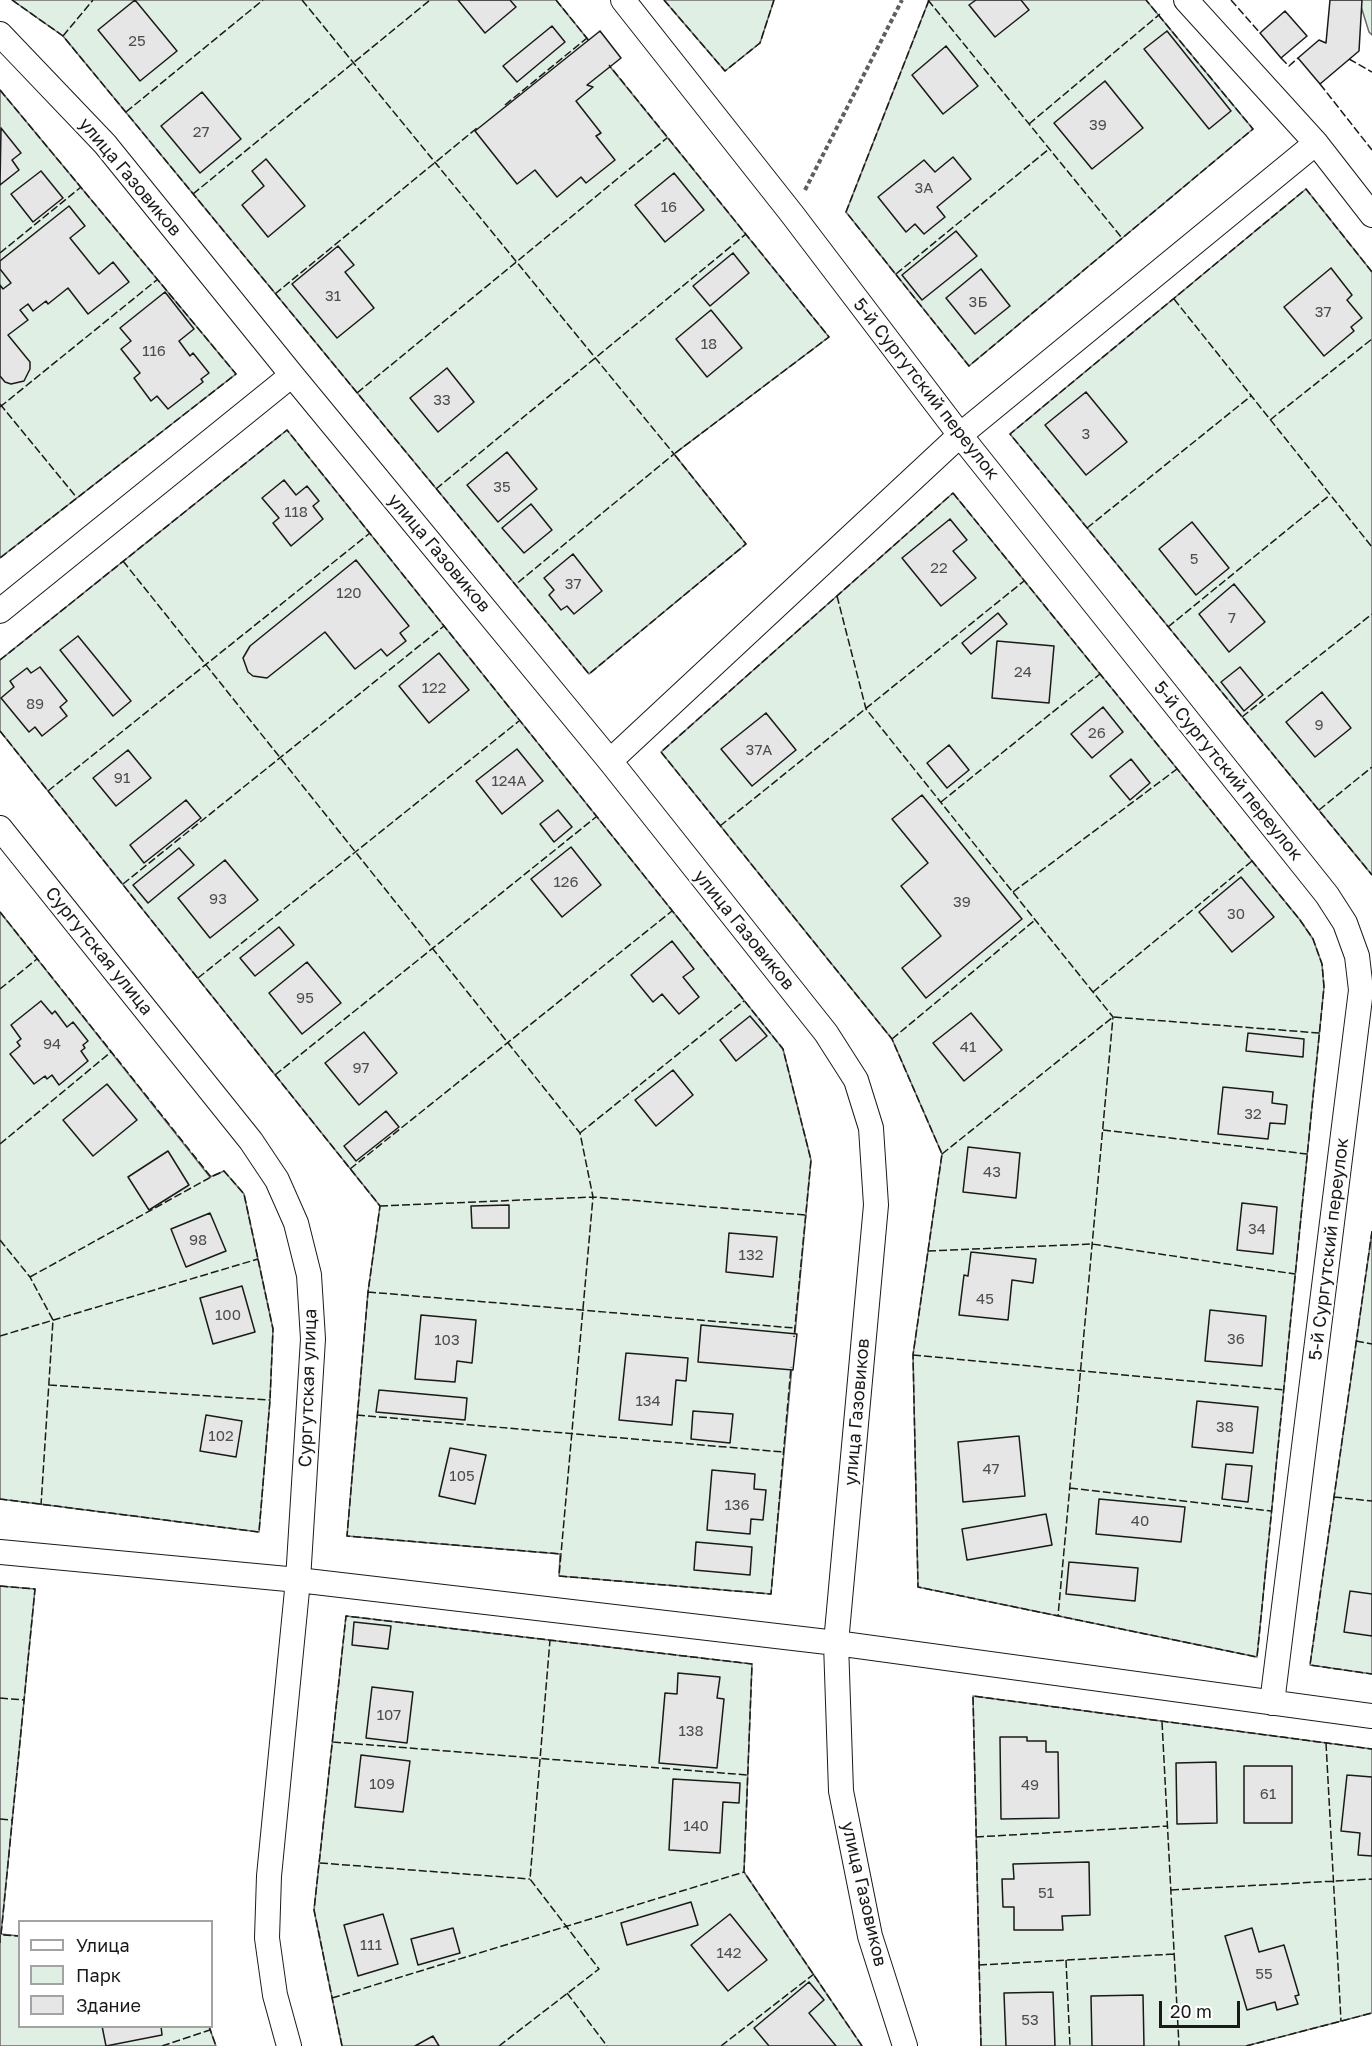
<!DOCTYPE html>
<meta charset="utf-8">
<style>
body{margin:0}
#map{position:relative;width:1372px;height:2046px;overflow:hidden;background:#fff;font-family:"Golos Text",sans-serif}
canvas{display:block}
.legend{position:absolute;left:18px;top:1920px;width:195px;height:108px;box-sizing:border-box;background:#fff;border:2px solid #a3a3a3;margin:0;padding:8px 10px;list-style:none;font-size:18px;color:#1a1a1a}
.legend li{display:flex;align-items:center;gap:12px;height:30px}
.legend b{width:30px;border:2px solid #a3a3a3}
.scale{position:absolute;left:1159px;top:2001px;width:81px;height:27px;box-sizing:border-box;border:3px solid #1a1a1a;border-top:0;padding-left:8px;font-size:18px;line-height:21px;white-space:nowrap;color:#1a1a1a;-webkit-text-stroke:4px #fff;paint-order:stroke}
</style>
<div id="map">
<canvas width="1372" height="2046"></canvas>
<ul class="legend">
<li><b style="height:8px;background:#fff"></b>Улица</li>
<li><b style="height:16px;background:#e0efe3"></b>Парк</li>
<li><b style="height:16px;background:#e6e6e6"></b>Здание</li>
</ul>
<div class="scale">20 m</div>
</div>
<script>
const ctx = document.querySelector('canvas').getContext('2d');
ctx.lineJoin = 'round';
function fillPath(path, color) { ctx.fillStyle = color; ctx.fill(path, 'evenodd'); }
const toPath = rows => new Path2D(rows.map(r => 'M' + r).join(''));
function stroke(path, color, width, dash) { ctx.strokeStyle = color; ctx.lineWidth = width; ctx.lineCap = dash ? 'butt' : 'round'; ctx.setLineDash(dash || []); ctx.stroke(path); }
function write(font, color, halo, rows, align = 'center') {
  ctx.font = font + ' "Golos Text",sans-serif'; ctx.lineWidth = 4.5; ctx.setLineDash([]); ctx.textBaseline = 'middle'; ctx.strokeStyle = halo; ctx.fillStyle = color; for (const [text, x, y, turn = 0] of rows) {
    ctx.save(); ctx.translate(x, y); ctx.rotate((+turn || 0) * Math.PI / 180); ctx.textAlign = isNaN(turn) ? turn : align; if (halo) ctx.strokeText(text, 0, 0); ctx.fillText(text, 0, 0); ctx.restore();
  }
}
const green = toPath([
 [12,0,556,0,829,337,674,454,746,544,589,674,63,36,12,0],
 [664,0,774,0,760,43,725,71,664,0],
 [929,0,1146,0,1253,129,969,366,846,212,929,0],
 [1359,0,1372,0,1372,35,1369,32,1359,0],
 [0,90,236,374,0,558,0,90],
 [1306,189,1372,272,1372,875,1010,434,1306,189],
 [287,430,783,1049,811,1160,771,1594,559,1576,560,1554,347,1536,368,1292,380,1206,0,731,0,660,287,430],
 [953,493,1300,920,1313,939,1322,964,1324,987,1257,1657,918,1587,913,1355,942,1154,892,1039,661,752,953,493],
 [0,912,210,1177,224,1171,244,1194,273,1329,270,1400,259,1532,0,1499,0,912],
 [1372,1232,1372,1674,1310,1665,1372,1232],
 [0,1586,35,1589,1,1934,19,1936,20,2026,209,2027,216,2046,0,2046,0,1586],
 [346,1616,752,1664,744,1872,862,2046,342,2046,314,1910,346,1616],
 [973,1696,1372,1749,1372,2013,1246,2046,981,2046,973,1696]
]);
fillPath(green, '#e0efe3');
stroke(green, '#6a6a6a', 1.5);
const building = toPath([
 [135,0,177,51,140,81,98,30,135,0],
 [458,0,510,0,516,7,485,33,458,0],
 [976,0,1021,0,1029,10,995,37,969,5,976,0],
 [1330,0,1362,0,1359,51,1320,84,1298,58,1319,40,1326,43,1330,0],
 [1285,11,1307,36,1281,58,1260,33,1285,11],
 [552,26,565,42,517,82,503,66,552,26],
 [600,31,621,58,587,85,593,87,576,101,601,133,596,136,615,160,586,183,581,177,557,197,535,170,517,184,475,131,600,31],
 [1167,31,1231,111,1209,129,1144,49,1167,31],
 [946,46,978,86,943,114,912,75,946,46],
 [1105,81,1143,128,1092,169,1054,123,1105,81],
 [202,92,241,139,200,173,161,126,202,92],
 [1,128,21,153,12,160,19,170,0,185,1,128],
 [953,157,971,179,937,207,945,217,924,234,915,224,906,232,878,197,924,160,935,172,953,157],
 [266,159,305,206,268,237,242,205,264,186,252,171,266,159],
 [41,171,63,198,33,222,11,194,41,171],
 [674,173,704,210,665,242,635,205,674,173],
 [69,206,85,226,70,238,99,274,113,262,129,282,88,314,68,288,48,304,46,301,33,311,28,304,20,310,28,320,8,335,30,362,30,369,24,381,11,384,5,382,0,376,0,285,3,289,11,283,0,269,0,261,69,206],
 [956,231,977,256,922,300,902,275,956,231],
 [338,246,354,265,345,272,374,308,337,338,292,284,338,246],
 [733,253,749,273,710,306,693,286,733,253],
 [1331,268,1352,295,1347,300,1362,318,1351,327,1354,331,1324,356,1284,307,1331,268],
 [981,269,1010,306,975,334,946,298,981,269],
 [165,292,194,329,179,341,190,356,193,353,209,373,201,379,203,382,168,409,157,396,151,401,134,378,140,373,121,349,131,341,120,328,165,292],
 [711,310,742,348,707,377,676,339,711,310],
 [447,368,474,402,438,432,410,398,447,368],
 [1086,392,1127,442,1086,475,1045,425,1086,392],
 [507,452,537,489,498,522,467,485,507,452],
 [284,480,296,495,307,486,319,501,313,506,323,519,291,546,273,523,279,518,262,498,284,480],
 [531,504,552,530,524,553,502,528,531,504],
 [950,519,967,540,953,551,976,578,941,606,902,558,950,519],
 [1192,522,1229,568,1196,595,1159,549,1192,522],
 [573,554,602,591,574,614,567,606,561,610,549,595,554,590,544,578,573,554],
 [356,560,409,626,400,633,406,641,387,656,381,649,355,669,325,632,267,678,253,676,248,672,243,658,250,646,356,560],
 [1234,584,1265,622,1229,652,1199,614,1234,584],
 [998,613,1007,624,971,654,962,643,998,613],
 [78,636,131,701,113,716,60,650,78,636],
 [997,641,1054,646,1049,703,992,698,997,641],
 [439,653,469,690,429,723,399,686,439,653],
 [40,667,67,701,60,707,67,716,42,736,35,727,29,732,1,698,14,687,10,681,27,668,31,673,40,667],
 [1240,667,1263,695,1244,711,1221,682,1240,667],
 [1322,692,1351,728,1315,757,1286,722,1322,692],
 [1103,707,1123,732,1092,758,1071,734,1103,707],
 [766,713,796,750,752,786,721,749,766,713],
 [949,745,969,770,947,788,927,763,949,745],
 [517,749,543,781,502,814,476,781,517,749],
 [128,750,151,778,116,806,93,778,128,750],
 [1131,759,1150,783,1130,800,1110,776,1131,759],
 [922,795,1022,919,926,998,902,968,941,936,901,886,928,863,892,819,922,795],
 [186,800,201,818,144,863,130,845,186,800],
 [558,810,572,827,554,842,540,824,558,810],
 [571,847,601,885,562,917,531,879,571,847],
 [179,848,194,865,148,903,133,885,179,848],
 [225,860,258,900,210,938,178,898,225,860],
 [1241,877,1274,917,1232,952,1199,912,1241,877],
 [279,927,294,945,255,976,240,958,279,927],
 [672,941,694,969,683,977,699,997,679,1014,662,994,653,1002,631,975,672,941],
 [307,962,341,1003,302,1034,269,993,307,962],
 [41,1001,52,1014,55,1011,67,1027,73,1022,88,1041,83,1045,85,1048,81,1051,88,1061,59,1085,52,1075,47,1079,45,1076,34,1084,10,1054,20,1046,17,1042,21,1039,11,1025,41,1001],
 [971,1013,1002,1050,964,1081,933,1043,971,1013],
 [750,1016,767,1036,736,1061,720,1040,750,1016],
 [364,1032,397,1073,359,1105,325,1063,364,1032],
 [1248,1033,1304,1039,1303,1057,1246,1051,1248,1033],
 [673,1070,693,1095,656,1126,635,1100,673,1070],
 [107,1084,137,1120,93,1156,63,1120,107,1084],
 [1223,1087,1273,1092,1272,1103,1287,1105,1285,1124,1270,1123,1268,1139,1218,1134,1223,1087],
 [386,1111,399,1127,356,1161,344,1146,386,1111],
 [968,1147,1020,1153,1016,1198,963,1192,968,1147],
 [168,1151,189,1185,149,1210,128,1177,168,1151],
 [1242,1203,1277,1207,1273,1254,1237,1250,1242,1203],
 [509,1205,509,1228,472,1228,471,1206,509,1205],
 [210,1213,226,1251,186,1267,171,1229,210,1213],
 [729,1233,777,1237,773,1277,726,1272,729,1233],
 [971,1252,1036,1259,1033,1283,1012,1280,1008,1320,959,1315,964,1275,968,1276,971,1252],
 [242,1286,255,1332,213,1344,200,1298,242,1286],
 [1210,1310,1266,1316,1262,1366,1205,1361,1210,1310],
 [421,1315,476,1320,472,1363,457,1361,455,1382,415,1379,421,1315],
 [701,1325,797,1334,793,1370,698,1362,701,1325],
 [626,1353,688,1358,686,1381,676,1380,672,1425,619,1420,626,1353],
 [379,1390,467,1398,465,1420,376,1412,379,1390],
 [1197,1401,1258,1407,1253,1453,1192,1447,1197,1401],
 [693,1411,733,1414,730,1443,691,1439,693,1411],
 [206,1415,242,1421,236,1457,200,1451,206,1415],
 [1019,1436,1025,1496,963,1502,958,1442,1019,1436],
 [450,1448,486,1455,475,1504,439,1496,450,1448],
 [1226,1464,1252,1466,1248,1502,1222,1499,1226,1464],
 [712,1470,755,1474,754,1489,766,1490,763,1520,751,1519,750,1534,707,1530,712,1470],
 [1099,1499,1185,1507,1181,1542,1096,1534,1099,1499],
 [1046,1514,1052,1545,967,1560,962,1529,1046,1514],
 [696,1542,752,1547,750,1575,694,1570,696,1542],
 [1069,1562,1138,1568,1135,1601,1066,1594,1069,1562],
 [1350,1591,1372,1594,1372,1636,1344,1632,1350,1591],
 [354,1622,391,1626,388,1649,352,1645,354,1622],
 [678,1673,720,1677,717,1698,724,1699,717,1768,659,1763,665,1693,677,1694,678,1673],
 [372,1687,413,1692,407,1743,366,1738,372,1687],
 [1000,1737,1027,1737,1027,1741,1046,1741,1046,1752,1058,1752,1059,1818,1001,1819,1000,1737],
 [361,1755,410,1761,403,1812,355,1807,361,1755],
 [1216,1762,1217,1823,1177,1824,1176,1763,1216,1762],
 [1244,1766,1292,1766,1292,1823,1244,1823,1244,1766],
 [1347,1775,1372,1777,1372,1856,1358,1855,1360,1833,1341,1831,1347,1775],
 [673,1779,740,1783,739,1803,723,1802,720,1853,669,1850,673,1779],
 [1089,1862,1090,1915,1062,1916,1063,1930,1014,1930,1014,1907,1003,1907,1002,1879,1014,1879,1013,1864,1089,1862],
 [691,1902,698,1925,627,1945,621,1923,691,1902],
 [383,1914,398,1964,358,1976,344,1925,383,1914],
 [730,1914,767,1960,728,1991,691,1945,730,1914],
 [453,1928,460,1953,418,1965,411,1939,453,1928],
 [1252,1928,1259,1952,1284,1945,1299,1995,1295,1996,1298,2004,1277,2010,1275,2002,1247,2010,1225,1936,1252,1928],
 [809,1982,824,2000,809,2013,836,2046,769,2046,754,2028,809,1982],
 [1053,1992,1055,2046,1006,2046,1004,1993,1053,1992],
 [1143,1995,1144,2046,1092,2046,1091,1996,1143,1995],
 [102,2026,161,2026,162,2035,106,2046,102,2026],
 [433,2036,439,2046,415,2046,433,2036]
]);
fillPath(building, '#e6e6e6');
stroke(building, '#1a1a1a', 1.5);
const street = toPath([
 [623,0,792,214,960,435,1327,895,1345,923,1357,956,1361,990,1272,1703],
 [1186,0,1316,143,1372,215],
 [0,34,105,144,292,375,610,761,826,1033,856,1080,871,1128,876,1205,836,1643,841,1791,870,1936,905,2046],
 [0,611,292,375],
 [610,761,960,435,1316,143],
 [0,828,251,1141,277,1180,296,1223,309,1275,313,1339,298,1580,269,1876,267,1938,275,1995,289,2046],
 [0,1552,298,1580,836,1643,1372,1716]
]);
stroke(street, '#1a1a1a', 26);
stroke(toPath([
 [805,190,902,0]
]), '#5f5f5f', 4, [4.5, 3]);
stroke(street, '#fff', 24);
stroke(toPath([
 [12,0,63,36,589,674,746,544,674,454,829,337,609,65],
 [302,0,674,454,515,585],
 [556,0,590,42],
 [664,0,725,71,760,43,774,0],
 [928,0,1122,238],
 [929,0,846,212,969,366,1253,129,1146,0],
 [1231,0,1260,33],
 [63,36,93,0],
 [1281,58,1289,66,1298,58],
 [1349,59,1372,72],
 [1320,84,1372,150],
 [0,90,236,374,0,558],
 [505,105,587,38],
 [126,112,263,0],
 [1029,124,1160,14],
 [193,194,430,0],
 [0,253,81,187],
 [1372,272,1306,189,1010,434,1372,875],
 [896,274,1049,149],
 [275,294,477,128],
 [1174,299,1372,547],
 [357,393,667,138],
 [0,404,77,498],
 [0,407,158,279],
 [1270,420,1372,339],
 [436,489,746,234],
 [953,493,1300,920,1313,939,1322,964,1324,987,1257,1657,918,1587,913,1355,942,1154,892,1039,661,752,953,493],
 [1087,528,1251,396],
 [123,561,580,1133,593,1197,561,1554],
 [837,596,866,709,1113,1017,1058,1616],
 [1168,627,1330,495],
 [0,660,287,430,783,1049,811,1160,794,1337],
 [1242,717,1372,614],
 [0,731,380,1206,368,1292,347,1536,561,1554,559,1576,771,1594,791,1367],
 [48,791,370,533],
 [941,802,1100,674],
 [1319,810,1372,767],
 [720,826,1024,581],
 [123,884,444,626],
 [1013,892,1177,769],
 [0,912,211,1177,224,1171,244,1194,273,1329,270,1400,259,1532,0,1499],
 [198,978,519,721],
 [0,989,37,959],
 [1093,992,1252,861],
 [892,1039,1035,920],
 [275,1075,596,817],
 [1103,1130,1307,1154],
 [580,1133,744,1001],
 [0,1144,111,1052],
 [942,1154,1113,1017,1319,1033],
 [350,1169,672,911],
 [380,1206,593,1197,805,1215],
 [1372,1231,1310,1665,1372,1674],
 [0,1240,30,1277,53,1320,41,1505],
 [928,1251,1092,1244,1295,1274],
 [30,1277,211,1177],
 [368,1292,794,1328],
 [0,1336,258,1259],
 [1356,1341,1372,1344],
 [913,1355,1284,1390],
 [49,1385,270,1400],
 [357,1415,783,1452],
 [1070,1488,1271,1511],
 [1334,1497,1372,1501],
 [0,1586,35,1589,1,1935,20,1936],
 [0,1698,24,1700],
 [1162,1722,1179,2046],
 [333,1742,748,1775],
 [1326,1743,1341,2021],
 [0,1819,12,1820],
 [976,1837,1167,1826],
 [320,1863,530,1879],
 [1171,1890,1372,1879],
 [0,1935,0,1945],
 [1066,1960,1070,2046],
 [979,1965,1174,1954],
 [567,1993,607,2046],
 [332,1998,744,1872],
 [209,2026,216,2046],
 [162,2046,210,2030],
 [342,2046,314,1910,346,1616,752,1664,744,1872,862,2046],
 [499,2046,599,1969,530,1879,550,1640],
 [721,2046,814,1974],
 [981,2046,973,1696,1372,1749],
 [1246,2046,1372,2013]
]), '#1a1a1a', 1.5, [8, 3]);
write('15px', '#4d4d4d', null, [
 ["25",137,41],
 ["39",1098,125],
 ["27",201,132],
 ["3А",924,188],
 ["16",669,207],
 ["31",333,296],
 ["3Б",978,302],
 ["37",1323,312],
 ["18",709,344],
 ["116",154,351],
 ["33",442,400],
 ["3",1086,434],
 ["35",502,487],
 ["118",296,512],
 ["5",1194,559],
 ["22",939,568],
 ["37",573,584],
 ["120",349,593],
 ["7",1232,618],
 ["24",1023,672],
 ["122",434,688],
 ["89",35,704],
 ["9",1319,725],
 ["26",1097,733],
 ["37А",759,750],
 ["91",122,778],
 ["124А",509,781],
 ["126",566,882],
 ["93",218,899],
 ["39",962,902],
 ["30",1236,914],
 ["95",305,998],
 ["94",52,1044],
 ["41",968,1047],
 ["97",361,1068],
 ["32",1253,1114],
 ["43",992,1172],
 ["34",1257,1229],
 ["98",198,1240],
 ["132",751,1255],
 ["45",985,1299],
 ["100",228,1315],
 ["36",1236,1339],
 ["103",447,1340],
 ["134",648,1401],
 ["38",1225,1427],
 ["102",221,1436],
 ["47",991,1469],
 ["105",462,1476],
 ["136",737,1505],
 ["40",1140,1521],
 ["107",389,1715],
 ["138",691,1731],
 ["109",382,1784],
 ["49",1030,1785],
 ["61",1268,1794],
 ["140",696,1826],
 ["51",1046,1893],
 ["111",371,1945],
 ["142",729,1953],
 ["55",1264,1974],
 ["53",1030,2020]
]);
write('18px', '#1a1a1a', '#fff', [
 ["улица Газовиков",130,177,50],
 ["5-й Сургутский переулок",926,389,52],
 ["улица Газовиков",439,553,50],
 ["5-й Сургутский переулок",1228,771,51],
 ["улица Газовиков",744,930,51],
 ["Сургутская улица",99,951,51],
 ["5-й Сургутский переулок",1329,1249,-83],
 ["Сургутская улица",308,1388,-88],
 ["улица Газовиков",857,1412,-85],
 ["улица Газовиков",864,1894,77]
]);
</script>
